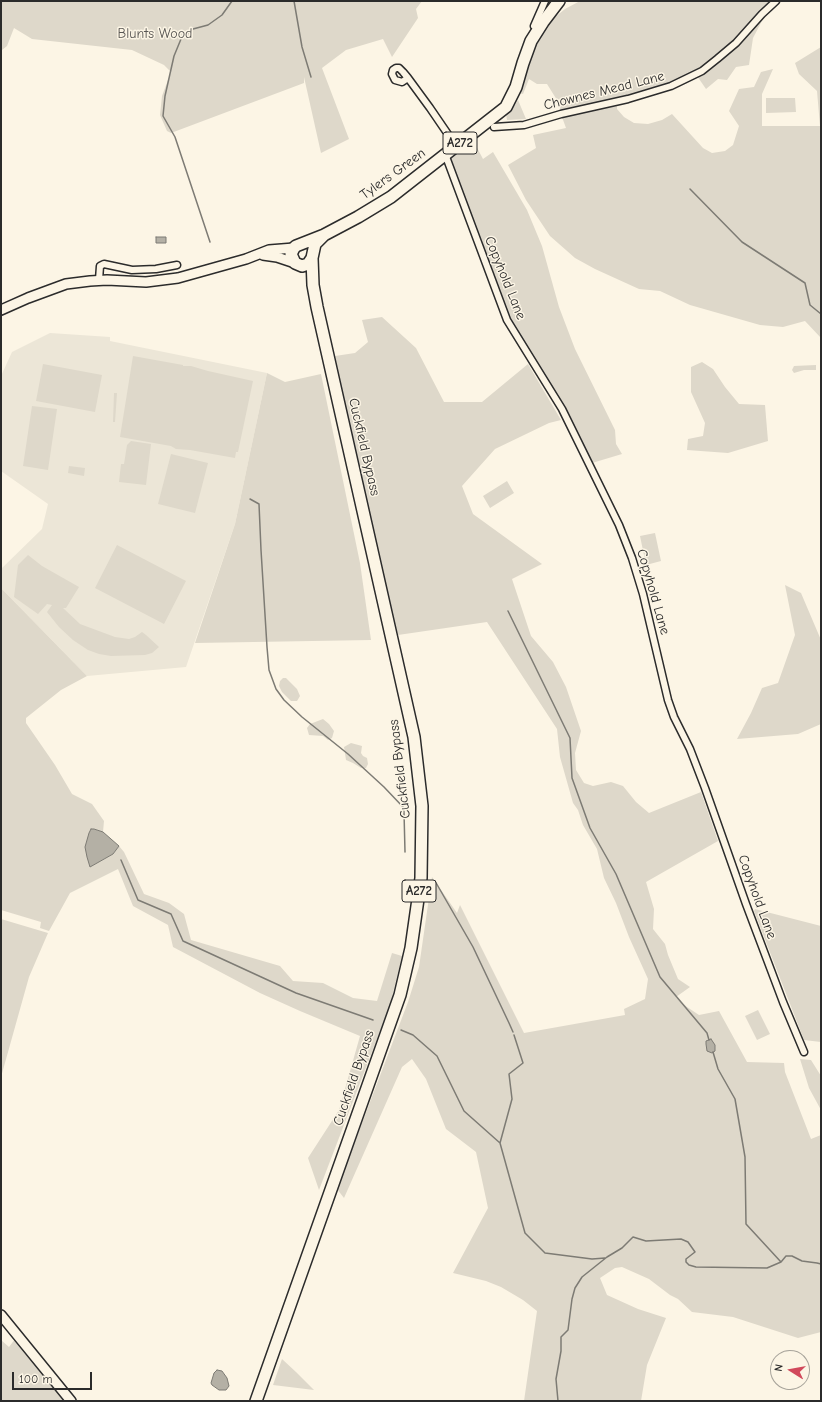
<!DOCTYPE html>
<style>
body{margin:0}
#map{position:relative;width:822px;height:1402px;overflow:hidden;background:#fcf5e5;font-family:"Comic Neue",sans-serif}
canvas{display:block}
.frame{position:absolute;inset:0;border:2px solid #2b2b2b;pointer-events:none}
.north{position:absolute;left:770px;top:1350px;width:40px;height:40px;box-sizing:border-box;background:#fcf5e5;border:1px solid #a8a49b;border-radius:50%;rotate:281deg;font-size:11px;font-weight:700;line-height:16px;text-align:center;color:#2b2b2b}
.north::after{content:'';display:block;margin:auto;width:14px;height:18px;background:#d1495b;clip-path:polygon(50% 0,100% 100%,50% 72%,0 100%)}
.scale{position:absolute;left:12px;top:1372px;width:80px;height:18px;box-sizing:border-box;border:2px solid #2b2b2b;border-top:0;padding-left:5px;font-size:12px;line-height:14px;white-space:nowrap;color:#2b2b2b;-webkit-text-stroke:3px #fcf5e5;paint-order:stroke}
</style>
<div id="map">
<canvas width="822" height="1402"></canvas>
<div class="frame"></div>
<div class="north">N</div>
<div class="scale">100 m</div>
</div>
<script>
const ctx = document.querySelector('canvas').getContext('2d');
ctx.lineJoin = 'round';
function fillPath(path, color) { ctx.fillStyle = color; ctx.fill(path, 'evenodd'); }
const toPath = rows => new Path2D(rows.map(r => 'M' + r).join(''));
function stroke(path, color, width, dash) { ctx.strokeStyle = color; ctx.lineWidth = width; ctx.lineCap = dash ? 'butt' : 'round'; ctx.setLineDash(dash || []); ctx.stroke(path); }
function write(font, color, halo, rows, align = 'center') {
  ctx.font = font + ' "Comic Neue",sans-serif'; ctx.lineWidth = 3; ctx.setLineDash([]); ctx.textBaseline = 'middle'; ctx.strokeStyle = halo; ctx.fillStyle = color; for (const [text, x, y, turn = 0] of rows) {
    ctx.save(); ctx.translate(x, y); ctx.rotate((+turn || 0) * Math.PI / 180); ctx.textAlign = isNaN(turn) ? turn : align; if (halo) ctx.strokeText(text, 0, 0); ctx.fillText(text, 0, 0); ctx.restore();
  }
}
fillPath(toPath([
 [50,333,110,337,110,341,267,373,235,524,186,667,87,676,1,588,1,569,42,529,48,504,1,471,1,376,12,352]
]), '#ece6d7');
fillPath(toPath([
 [1,1,422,1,416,9,418,18,392,57,383,39,346,50,322,68,349,139,321,153,304,77,304,83,171,133,167,131,160,115,162,96,171,72,164,65,132,50,32,39,14,28,7,46,2,50,1,57],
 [580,1,772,1,759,15,764,17,753,38,749,65,736,67,727,80,718,79,706,89,695,73,671,84,627,97,561,111,557,100,547,84,537,84,529,79,523,94,519,93,526,63,534,43,544,29,554,18,565,9],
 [821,47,821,338,805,321,783,327,760,325,690,305,660,291,639,289,595,269,575,258,550,236,526,200,508,165,536,148,533,135,566,128,562,117,617,106,617,109,624,117,634,123,648,124,662,120,672,114,703,148,712,153,725,151,733,145,739,126,729,111,739,89,754,87,761,72,773,69,762,94,762,126,820,126,817,91,799,74,795,63],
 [766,98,795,98,796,112,766,113],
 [518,100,526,119,507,120,506,113,515,105],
 [474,142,483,159,493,152,527,210,542,246,559,307,575,349,615,430,616,444,622,454,592,463,569,417,551,384,509,319,451,159],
 [382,317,416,348,444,402,482,402,528,364,561,420,549,423,495,449,462,486,473,514,542,564,512,579,531,636,553,662,566,687,581,731,575,753,576,770,584,783,593,786,611,782,623,786,636,802,649,813,701,792,718,841,646,882,654,909,653,929,665,944,668,955,678,979,690,987,676,997,687,1007,699,1015,719,1011,747,1062,784,1063,785,1072,811,1139,821,1135,821,1332,798,1338,733,1317,692,1312,678,1299,670,1295,649,1279,622,1267,615,1268,600,1278,607,1295,638,1309,666,1318,647,1365,641,1401,524,1401,537,1311,523,1300,501,1287,486,1281,453,1273,488,1208,476,1152,446,1129,426,1079,412,1059,402,1067,344,1198,337,1189,408,1002,419,967,432,877,457,913,460,905,524,1033,625,1015,624,1009,645,999,648,979,629,937,616,903,604,878,597,849,583,825,578,810,573,803,560,757,557,729,487,622,398,635,378,557,335,356,355,353,368,342,362,320],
 [133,356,183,365,183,366,191,366,208,371,253,381,238,452,236,452,235,458,190,450,176,449,171,446,120,437],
 [702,362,713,369,725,387,739,404,765,405,768,441,728,453,687,450,688,439,703,436,705,423,691,392,691,367],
 [43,364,102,375,95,412,36,401],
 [816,365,816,370,804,370,794,373,792,370,794,366],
 [267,373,285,382,321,374,360,563,371,640,195,643,235,524],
 [114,393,117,393,115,422,113,422],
 [32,406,57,409,48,470,23,466],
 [131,441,151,444,146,485,119,482,121,464,124,464,127,445],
 [171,454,208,463,195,513,158,504],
 [69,466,85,468,84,476,68,473],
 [507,481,514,493,490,508,483,496],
 [655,533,661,561,646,565,640,536],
 [117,545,186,581,164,624,95,588],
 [28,555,42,566,79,587,66,608,63,608,80,624,115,637,129,639,135,637,142,632,146,635,159,647,152,653,145,655,111,656,99,654,88,650,73,640,59,627,47,612,52,605,47,604,38,614,14,597,18,565],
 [785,585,801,593,821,640,821,724,798,734,737,739,751,713,762,688,778,683,795,635],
 [1,588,87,676,61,690,26,718,26,723,55,765,72,794,92,804,104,821,103,832,94,829,91,829,90,867,113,854,119,846,124,852,144,894,169,903,184,914,191,940,280,966,293,981,323,983,353,998,377,1001,392,953,402,956,390,1005,319,1190,308,1158,339,1110,360,1036,300,1011,260,993,173,947,168,925,133,906,118,869,70,893,49,931,40,928,41,922,1,910,1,895,2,895,1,889],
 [283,678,286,678,297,689,300,696,297,701,291,701,282,692,279,686,280,681],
 [323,719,329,724,334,731,332,738,328,740,323,736,309,735,307,728,310,724],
 [351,743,362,746,361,753,363,756,367,758,368,764,366,768,361,768,353,763,346,760,344,747],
 [755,909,821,926,821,1042,804,1040,754,911],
 [1,919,48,933,29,977,1,1077],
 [758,1010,770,1034,757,1040,745,1016],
 [800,1059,811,1060,821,1076,821,1110,809,1088],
 [18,1335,71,1401,1,1401,1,1340,9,1347],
 [282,1359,296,1372,314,1390,273,1385]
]), '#ded8ca');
const water = toPath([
 [156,237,166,237,166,243,156,243,156,237],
 [91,829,94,829,103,832,119,846,113,854,90,867,87,857,85,847,89,833,91,829],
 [711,1039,715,1045,715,1051,712,1053,707,1051,706,1044,706,1041,711,1039],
 [217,1370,222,1371,227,1378,229,1386,226,1390,219,1390,212,1385,211,1383,214,1373,217,1370]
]);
fillPath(water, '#b4b0a5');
stroke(water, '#7d7b74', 1);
stroke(toPath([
 [294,1,302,47,311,77],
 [690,189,742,242,805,283,810,305,821,314],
 [210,242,175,137,163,116,165,96,174,56,181,39,193,29,208,25,222,15,232,1],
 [250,499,259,504,261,550,267,647,269,670,276,689,284,700,302,717,348,754,384,787,403,807,404,812,405,852],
 [508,611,570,738,572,778,590,828,616,874,660,977,707,1033,709,1040],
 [121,860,138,900,171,914,183,941,296,993,373,1020],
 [435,881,473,947,509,1023,513,1032],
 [401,1030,413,1035,437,1056,464,1111,500,1143],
 [514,1035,523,1063,509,1074,512,1099,500,1143,525,1233,545,1253,592,1259,605,1258],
 [713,1052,718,1069,735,1099,745,1157,746,1224,781,1262],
 [558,1401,556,1379,561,1351,561,1337,568,1330,572,1299,575,1288,582,1277,607,1257,622,1248,633,1237,646,1241,681,1239,688,1242,695,1252,686,1259,686,1262,689,1265,696,1267,767,1268,781,1262,786,1256,792,1256,802,1261,817,1263,821,1264]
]), '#7d7b74', 1.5);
const minor = toPath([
 [534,26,545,1],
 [408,78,402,82,395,80,392,74,393,70,396,68,399,68,403,72,408,78,430,108,456,146],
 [494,127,524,125,561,114,628,99,671,86,702,71,717,59,736,43,762,14,776,1],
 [445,154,507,320,562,409,619,525,632,558,643,594,668,700,674,717,690,749,705,788,746,904,783,1002,804,1052],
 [99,280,100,266,104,264,132,270,156,269,177,265]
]);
const secondary = toPath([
 [263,255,277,257,295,263],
 [1,310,28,298,66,284,90,281,107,280,146,282,178,278,246,259,269,250,294,248],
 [1,1315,71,1401]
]);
const trunk = toPath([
 [324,235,315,244,312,258,308,264,302,266,295,263,291,254,294,248,296,246,324,235,358,217,391,197,506,107,516,87,523,63,531,41,543,22,559,1],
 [256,1401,400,995,411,948,421,878,422,806,414,737,317,307,313,285,312,258]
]);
stroke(minor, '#2b2b2b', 9);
stroke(secondary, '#2b2b2b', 12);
stroke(trunk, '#2b2b2b', 14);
stroke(minor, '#fcf5e5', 6);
stroke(secondary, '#fcf5e5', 9);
stroke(trunk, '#fcf5e5', 11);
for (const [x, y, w] of [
 [460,143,34],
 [419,891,34]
]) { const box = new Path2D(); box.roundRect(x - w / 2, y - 11, w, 22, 3); ctx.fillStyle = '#fcf5e5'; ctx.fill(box); stroke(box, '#2b2b2b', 1); }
write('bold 13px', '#2b2b2b', null, [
 ["A272",460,143],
 ["A272",419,891]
]);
write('14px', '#585653', '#fcf5e5', [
 ["Blunts Wood",155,34]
]);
write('14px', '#2b2b2b', '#fcf5e5', [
 ["Chownes Mead Lane",604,91,-14],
 ["Tylers Green",393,174,-36],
 ["Copyhold Lane",505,278,68],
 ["Cuckfield Bypass",364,447,77],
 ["Copyhold Lane",653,592,74],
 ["Cuckfield Bypass",400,769,-97],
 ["Copyhold Lane",757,897,70],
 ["Cuckfield Bypass",354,1078,-71]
]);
</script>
